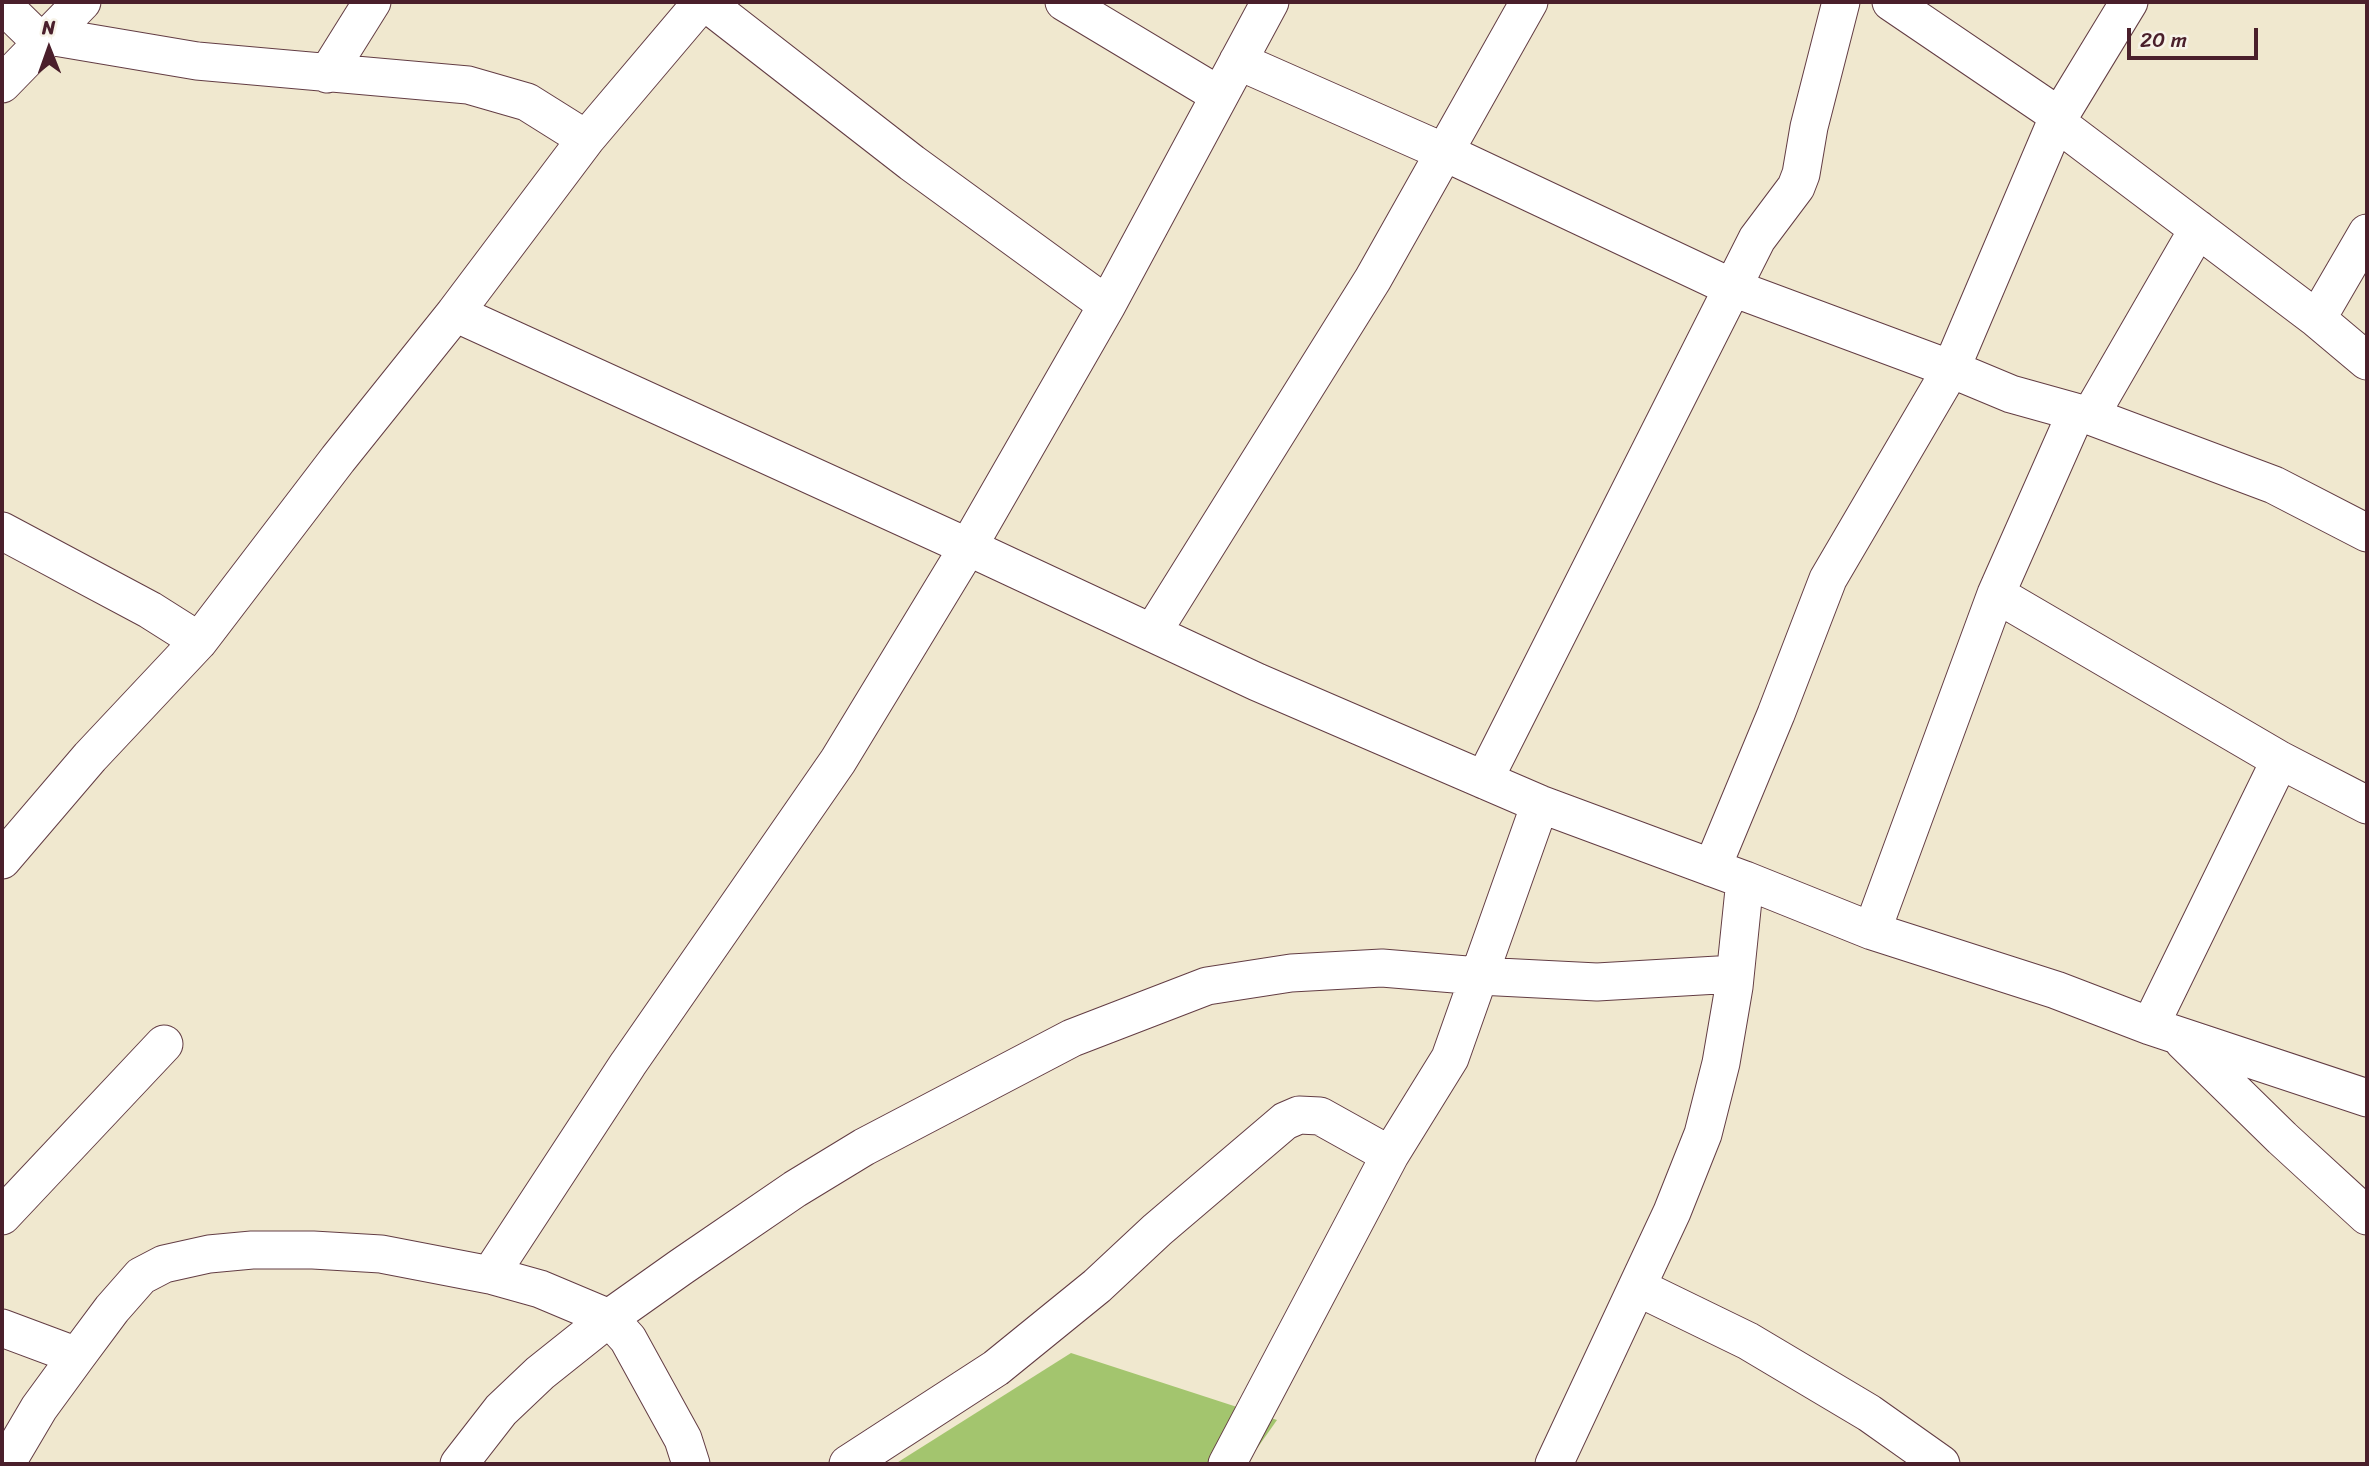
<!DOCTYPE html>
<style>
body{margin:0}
#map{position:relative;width:2369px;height:1466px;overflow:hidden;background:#f0e8cf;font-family:Sriracha,sans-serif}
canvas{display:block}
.frame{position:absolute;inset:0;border:4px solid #4a1f2b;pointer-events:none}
.north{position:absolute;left:14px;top:14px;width:70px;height:70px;-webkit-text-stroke:5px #f7f3e8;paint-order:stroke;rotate:359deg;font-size:19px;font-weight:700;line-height:28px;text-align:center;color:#4a1f2b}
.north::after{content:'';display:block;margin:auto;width:24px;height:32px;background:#4a1f2b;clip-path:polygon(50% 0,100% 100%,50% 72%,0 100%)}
.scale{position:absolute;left:2127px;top:28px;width:131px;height:32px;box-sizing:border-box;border:4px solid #4a1f2b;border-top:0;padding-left:9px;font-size:21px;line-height:24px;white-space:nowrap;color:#4a1f2b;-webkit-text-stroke:5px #f7f3e8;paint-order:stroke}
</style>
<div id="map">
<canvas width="2369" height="1466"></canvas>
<div class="frame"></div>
<div class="north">N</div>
<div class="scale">20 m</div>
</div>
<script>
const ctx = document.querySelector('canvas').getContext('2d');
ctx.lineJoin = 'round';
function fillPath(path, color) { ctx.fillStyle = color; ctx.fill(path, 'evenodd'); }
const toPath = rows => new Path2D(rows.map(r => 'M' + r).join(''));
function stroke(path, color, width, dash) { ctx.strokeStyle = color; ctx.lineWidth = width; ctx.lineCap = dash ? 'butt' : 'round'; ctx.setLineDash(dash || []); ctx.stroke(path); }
fillPath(toPath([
 [1071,1353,1277,1420,1246,1464,895,1464]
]), '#a3c56e');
const minor = toPath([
 [705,2,912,163,1107,305],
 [1064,2,1219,95],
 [1891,2,2059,116],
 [2,4,42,43],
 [49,36,197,61,468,85,527,102,586,139],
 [1238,61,1444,152,1733,288,1951,369,2011,394,2090,416,2274,485,2367,533],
 [327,74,372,2],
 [2,84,82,2],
 [2056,122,2317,319,2367,361],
 [455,313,968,547,1257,682,1540,804,1745,880,1872,931,2056,990,2150,1026,2367,1098],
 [2317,319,2367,233],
 [2090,416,2198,229],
 [2,531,150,610,199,641],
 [1996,594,2280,760,2367,805],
 [1152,633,1373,279,1529,2],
 [1484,780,1757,239,1796,187,1801,174,1809,127,1841,2],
 [2,860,90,757,199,641,338,459,455,313,586,139,702,2],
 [1712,868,1776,714,1828,579,1951,369,2056,122,2129,2],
 [1872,931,1996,594,2076,413],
 [2150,1026,2280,760],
 [2183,1041,2282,1138,2367,1216],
 [2,1216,164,1044],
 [490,1275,628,1064,838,761,968,547,1107,305,1270,2],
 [1637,1287,1748,1341,1869,1413,1941,1464],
 [2,1328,77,1356],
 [6,1464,39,1408,77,1356,112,1309,141,1276,164,1264,209,1254,252,1250,313,1250,381,1254,490,1275,540,1289,609,1318,628,1339,683,1439,691,1464],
 [459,1464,501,1410,540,1373,609,1318,681,1267,795,1189,864,1147,1072,1038,1207,986,1291,973,1382,968,1479,976,1540,804],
 [848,1464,996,1368,1097,1286,1157,1230,1285,1121,1299,1115,1320,1116,1390,1155],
 [1227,1464,1390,1155,1450,1058,1479,976,1597,982,1735,974],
 [1554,1464,1672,1212,1703,1134,1721,1063,1734,987,1745,880]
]);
stroke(minor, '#633d44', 39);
stroke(minor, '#fff', 37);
</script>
